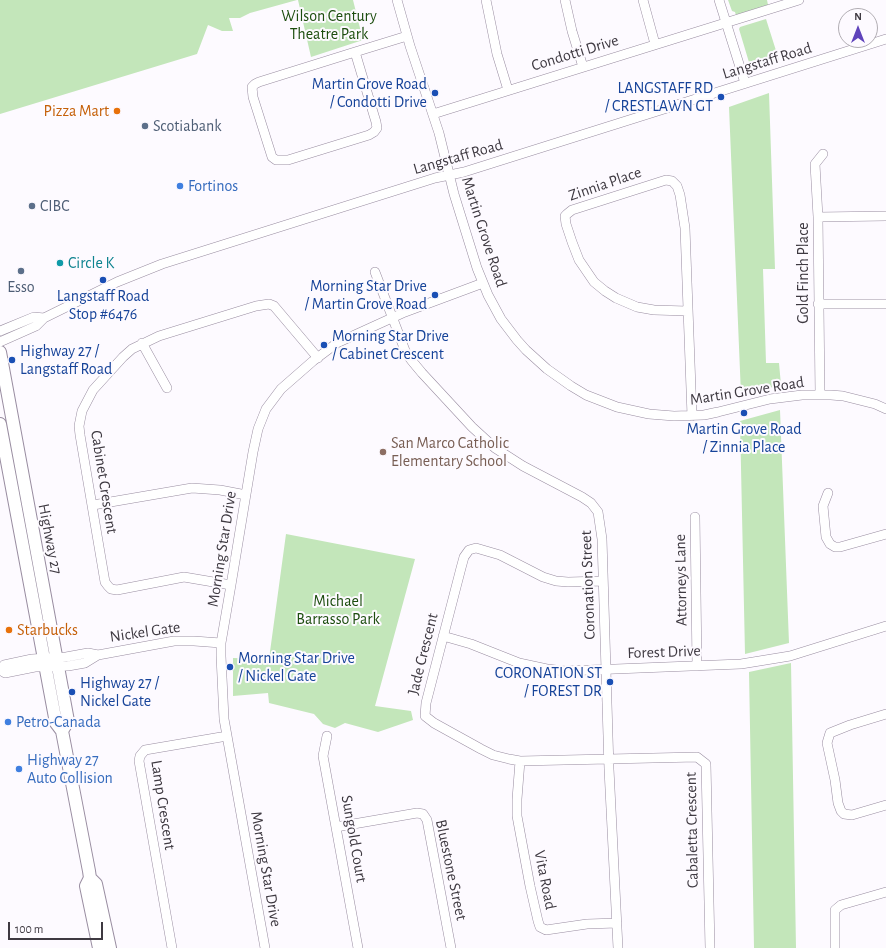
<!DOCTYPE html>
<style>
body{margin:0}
#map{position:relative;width:886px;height:948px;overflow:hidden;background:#fdfaff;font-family:"Alegreya Sans",sans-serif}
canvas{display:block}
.north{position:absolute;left:838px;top:8px;width:40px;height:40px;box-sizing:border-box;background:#fdfaff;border:1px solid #b1adb3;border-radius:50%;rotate:0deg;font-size:11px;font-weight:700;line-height:16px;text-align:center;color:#3e3941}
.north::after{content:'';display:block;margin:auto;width:14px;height:18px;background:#5f43bb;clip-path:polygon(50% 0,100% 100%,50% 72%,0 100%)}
.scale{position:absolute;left:8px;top:922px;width:95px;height:18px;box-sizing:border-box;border:2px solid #3e3941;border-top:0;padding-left:5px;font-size:12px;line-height:14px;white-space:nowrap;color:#3e3941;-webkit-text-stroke:3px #fdfaff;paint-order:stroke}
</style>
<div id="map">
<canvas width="886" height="948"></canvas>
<div class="north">N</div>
<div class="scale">100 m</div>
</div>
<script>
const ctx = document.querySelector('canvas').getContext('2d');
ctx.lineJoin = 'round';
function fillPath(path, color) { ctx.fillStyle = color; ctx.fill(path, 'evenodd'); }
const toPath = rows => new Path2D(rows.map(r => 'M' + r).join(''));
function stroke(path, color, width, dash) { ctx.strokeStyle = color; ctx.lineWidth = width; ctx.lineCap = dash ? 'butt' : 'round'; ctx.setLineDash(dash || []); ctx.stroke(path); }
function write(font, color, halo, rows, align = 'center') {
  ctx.font = font + ' "Alegreya Sans",sans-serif'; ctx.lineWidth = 4; ctx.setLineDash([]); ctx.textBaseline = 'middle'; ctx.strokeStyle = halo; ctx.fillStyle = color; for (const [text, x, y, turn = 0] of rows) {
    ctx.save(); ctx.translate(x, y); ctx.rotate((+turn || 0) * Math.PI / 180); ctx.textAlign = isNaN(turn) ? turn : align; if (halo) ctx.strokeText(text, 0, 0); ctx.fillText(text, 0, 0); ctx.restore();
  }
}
fillPath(toPath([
 [0,0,297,0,250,13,240,18,229,18,233,31,222,31,208,25,197,54,0,114],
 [298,0,353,0,363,40,311,57],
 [728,0,767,0,768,5,736,15,735,12,732,11],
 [766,19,779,60,751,69,739,29,740,27],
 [769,93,775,269,763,269,766,363,779,363,781,385,741,395,729,107],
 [780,410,789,643,745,654,740,421],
 [286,534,415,559,375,706,411,711,413,720,378,732,345,723,335,728,323,724,314,714,269,703,268,693,233,696,233,658,269,659],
 [791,663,796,948,754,948,749,672]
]), '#c3e6ba');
const minor = toPath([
 [397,0,410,46,439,133,454,194,477,268,488,295,501,319,517,340,526,350,547,369,571,386,586,395,617,407,649,414,674,416,704,415,718,412,770,399,802,395,831,395,843,396,875,404,886,409],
 [486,0,497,54,508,90],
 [565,0,572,31,583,67],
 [643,0,655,44],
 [719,0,745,83],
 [355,52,376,122,377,128,374,132,369,135,288,160,276,160,272,157,253,97,252,87,255,84,259,82,355,52,407,36],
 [433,114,799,0],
 [818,217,886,216],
 [375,272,406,353,412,361,422,373,472,427,495,448,523,466,582,497,591,503,598,512,602,539,609,769,618,948],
 [818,304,886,304],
 [687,311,654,310,637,307,616,298,605,291,594,282,579,260,572,242,566,224,565,216,567,214,572,210,666,180,672,181,677,186,680,195,685,228,692,416],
 [0,331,34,317,44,318],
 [0,342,36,326,44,318,117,282,162,264,435,178,464,172,886,39],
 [142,343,167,388],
 [820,395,818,217,815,164,823,154],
 [828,493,823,506,826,537,830,544,835,547,840,547,886,534],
 [93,505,192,488,220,490,246,495],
 [695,517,697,666],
 [603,581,568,582,556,581,543,577,500,555,476,548,469,550,464,557,461,568,426,703,425,716,434,723,481,749,493,755,509,759,520,761,697,757,706,764,710,948],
 [231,585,184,577,117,590,111,589,108,586,105,582,80,435,79,426,82,411,93,390,123,357,132,349,159,336,256,306,269,304,274,306,318,358],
 [443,636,471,644,519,663,547,669,565,671,741,664,790,656,886,626],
 [0,670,4,665,32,659,66,657,88,653,98,655,174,641,194,641,221,643],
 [0,670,5,673,35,667,68,666,85,663,98,655],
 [886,714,850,725,830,733,827,743,835,780,838,803,841,811,844,814,852,815,886,805],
 [327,736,323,756,358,948],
 [520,761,517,799,517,816,530,886,538,921,540,927,546,930,587,924,617,923],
 [336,827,417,813,423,814,427,820,451,948],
 [172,948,139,761,140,756,145,750,227,736],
 [265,948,224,719,221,656,221,643,231,585,253,452,258,429,266,409,281,389,313,361,337,343,405,312,483,283],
 [835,948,835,910,841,905,886,892]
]);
const major = toPath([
 [0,352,68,721,62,731],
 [0,424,56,723,62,731,89,871,90,878,86,886,99,948],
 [90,878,96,884,110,948]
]);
stroke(minor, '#998da1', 10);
stroke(major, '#998da1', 14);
stroke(minor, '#fff', 9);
stroke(major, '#fff', 12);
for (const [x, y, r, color] of [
 [435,93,4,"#1a4fb4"],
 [721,97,4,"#1a4fb4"],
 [117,111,4,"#e8710a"],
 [145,126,4,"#5c6f8a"],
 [180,186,4,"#3f7fe0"],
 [32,206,4,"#5c6f8a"],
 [60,263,4,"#0f9aa8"],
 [21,271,4,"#5c6f8a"],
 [103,280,4,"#1a4fb4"],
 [435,295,4,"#1a4fb4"],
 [324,345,4,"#1a4fb4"],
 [12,360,4,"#1a4fb4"],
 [744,413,4,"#1a4fb4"],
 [383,452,4,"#8d6e63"],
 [9,630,4,"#e8710a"],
 [230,667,4,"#1a4fb4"],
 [610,682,4,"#1a4fb4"],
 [72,692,4,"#1a4fb4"],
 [8,722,4,"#3f7fe0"],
 [19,769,4,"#3f7fe0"]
]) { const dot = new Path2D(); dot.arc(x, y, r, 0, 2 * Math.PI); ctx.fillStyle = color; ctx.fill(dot); stroke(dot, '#fdfaff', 1.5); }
write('16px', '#1c4d0e', '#fdfaff', [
 ["Wilson Century",329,16],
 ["Theatre Park",329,34],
 ["Michael",338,601],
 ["Barrasso Park",338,619]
]);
write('16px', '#3e3941', '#fdfaff', [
 ["Condotti Drive",575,53,-17],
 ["Langstaff Road",767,61,-17],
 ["Langstaff Road",458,157,-16],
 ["Zinnia Place",605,184,-19],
 ["Martin Grove Road",484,232,72],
 ["Gold Finch Place",803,273,-90],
 ["Martin Grove Road",747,391,-9],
 ["Cabinet Crescent",104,482,81],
 ["Highway 27",50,539,79],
 ["Morning Star Drive",222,549,-81],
 ["Attorneys Lane",681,580,-91],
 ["Coronation Street",588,585,-92],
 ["Nickel Gate",145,632,-8],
 ["Forest Drive",664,652,-2],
 ["Jade Crescent",423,654,-76],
 ["Lamp Crescent",163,805,81],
 ["Cabaletta Crescent",692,830,-91],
 ["Sungold Court",354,839,80],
 ["Morning Star Drive",266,869,80],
 ["Bluestone Street",451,870,78],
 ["Vita Road",545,880,79]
]);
write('16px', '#164399', '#fdfaff', [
 ["Martin Grove Road",427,84],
 ["/ Condotti Drive",427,102],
 ["LANGSTAFF RD",713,88],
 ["/ CRESTLAWN GT",713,106],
 ["Morning Star Drive",427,286],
 ["/ Martin Grove Road",427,304],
 ["Langstaff Road",103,296,"center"],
 ["Stop #6476",103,314,"center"],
 ["Morning Star Drive",332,336,"left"],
 ["/ Cabinet Crescent",332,354,"left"],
 ["Highway 27 /",20,351,"left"],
 ["Langstaff Road",20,369,"left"],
 ["Martin Grove Road",744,429,"center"],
 ["/ Zinnia Place",744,447,"center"],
 ["Morning Star Drive",238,658,"left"],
 ["/ Nickel Gate",238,676,"left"],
 ["CORONATION ST",602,673],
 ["/ FOREST DR",602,691],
 ["Highway 27 /",80,683,"left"],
 ["Nickel Gate",80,701,"left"]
], 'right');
write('16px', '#c56008', '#fdfaff', [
 ["Pizza Mart",109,111],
 ["Starbucks",17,630,"left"]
], 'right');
write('16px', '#4e5e75', '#fdfaff', [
 ["Scotiabank",153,126],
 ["CIBC",40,206],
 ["Esso",21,287,"center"]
], 'left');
write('16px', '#366cbe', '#fdfaff', [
 ["Fortinos",188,186],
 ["Petro-Canada",16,722],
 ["Highway 27",27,760],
 ["Auto Collision",27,778]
], 'left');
write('16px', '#0d838f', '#fdfaff', [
 ["Circle K",68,263]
], 'left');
write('16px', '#785e54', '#fdfaff', [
 ["San Marco Catholic",391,443],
 ["Elementary School",391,461]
], 'left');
</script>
